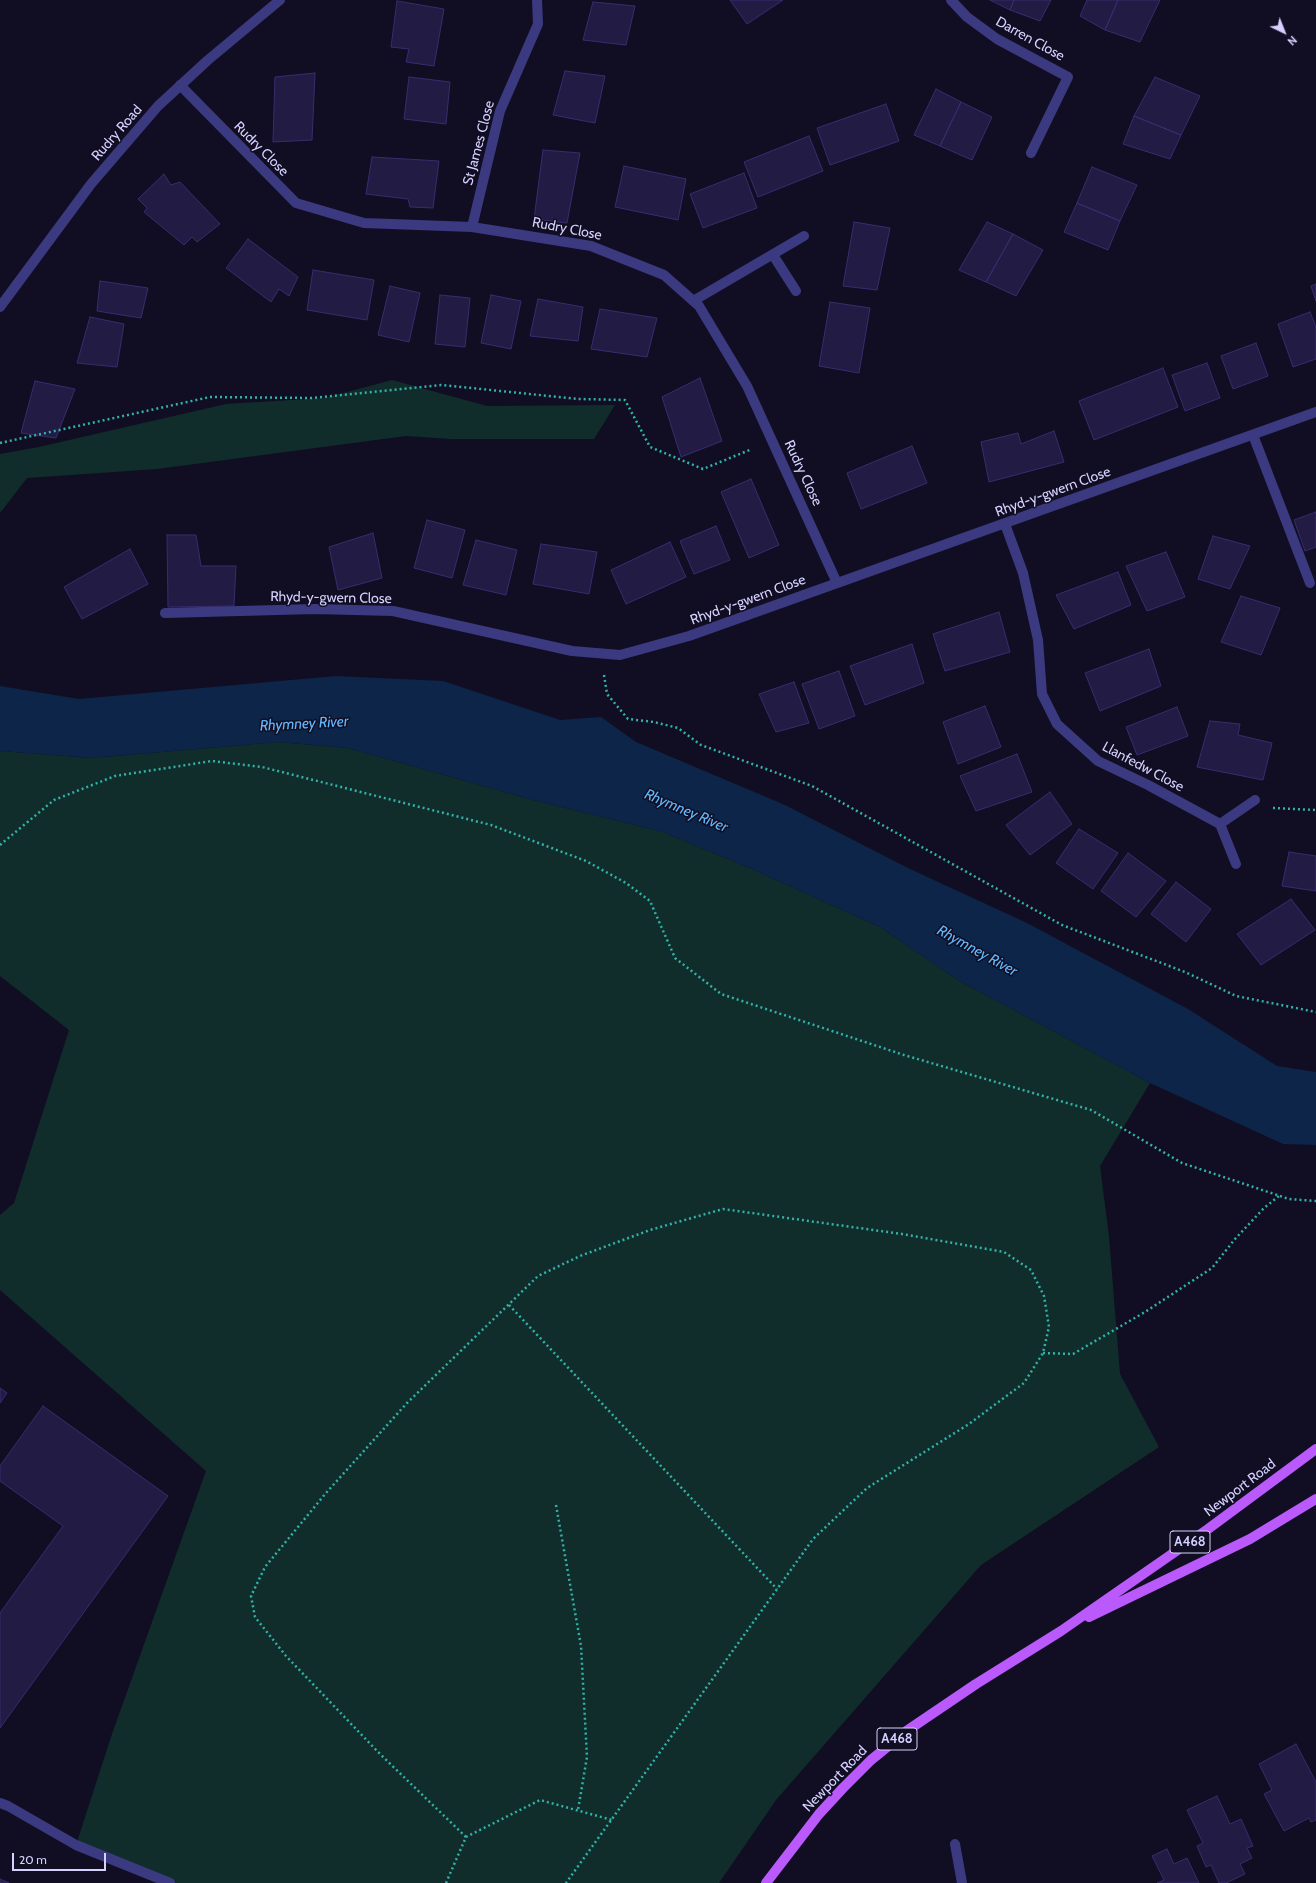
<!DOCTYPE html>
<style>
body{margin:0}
#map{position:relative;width:1316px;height:1883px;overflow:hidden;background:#110e23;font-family:Cabin,sans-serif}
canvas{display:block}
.north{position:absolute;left:1264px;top:12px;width:40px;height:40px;-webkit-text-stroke:3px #110e23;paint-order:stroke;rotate:137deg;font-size:11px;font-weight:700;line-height:16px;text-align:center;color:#d5d1fe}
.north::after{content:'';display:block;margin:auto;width:14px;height:18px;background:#d5d1fe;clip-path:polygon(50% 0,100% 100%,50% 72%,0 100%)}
.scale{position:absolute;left:12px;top:1853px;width:94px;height:18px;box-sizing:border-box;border:2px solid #d5d1fe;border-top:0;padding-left:5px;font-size:12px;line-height:14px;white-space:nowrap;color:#d5d1fe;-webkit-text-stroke:3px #110e23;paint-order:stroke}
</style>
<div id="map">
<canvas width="1316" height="1883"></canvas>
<div class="north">N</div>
<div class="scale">20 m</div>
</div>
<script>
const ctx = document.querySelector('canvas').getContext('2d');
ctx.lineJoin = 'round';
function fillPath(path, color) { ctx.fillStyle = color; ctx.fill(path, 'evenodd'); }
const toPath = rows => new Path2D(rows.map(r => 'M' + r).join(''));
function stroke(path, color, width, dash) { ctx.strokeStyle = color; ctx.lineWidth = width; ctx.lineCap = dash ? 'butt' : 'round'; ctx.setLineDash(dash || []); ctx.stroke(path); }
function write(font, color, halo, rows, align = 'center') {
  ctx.font = font + ' Cabin,sans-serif'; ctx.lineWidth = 3; ctx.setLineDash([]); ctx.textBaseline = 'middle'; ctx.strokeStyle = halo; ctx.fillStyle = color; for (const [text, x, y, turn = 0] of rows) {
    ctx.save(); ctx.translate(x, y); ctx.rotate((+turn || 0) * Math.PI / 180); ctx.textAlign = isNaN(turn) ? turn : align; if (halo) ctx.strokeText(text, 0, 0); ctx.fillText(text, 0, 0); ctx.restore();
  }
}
fillPath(toPath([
 [392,380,487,406,615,405,594,439,451,439,406,436,157,469,27,478,0,513,0,454,39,447,226,404,325,398],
 [278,742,348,748,533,800,663,832,752,869,880,927,958,980,1150,1083,1100,1166,1109,1237,1120,1374,1159,1447,981,1565,776,1800,719,1883,170,1883,76,1845,112,1734,206,1471,0,1290,0,1215,14,1203,69,1030,0,976,0,751,92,758]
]), '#112d2b');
fillPath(toPath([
 [336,676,443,681,560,720,601,717,636,742,785,805,908,868,1027,923,1188,1009,1277,1066,1316,1072,1316,1145,1283,1144,1150,1083,958,980,880,927,752,869,663,832,533,800,348,748,278,742,92,758,0,751,0,686,79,699]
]), '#0d2548');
const building = toPath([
 [730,0,783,0,747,24,730,0],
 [990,0,1014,0,1010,10,990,0],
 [1014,0,1051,0,1040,21,1010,10,1014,0],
 [1087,0,1118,0,1105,30,1080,16,1087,0],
 [1118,0,1160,0,1140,42,1105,30,1118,0],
 [397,1,444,9,434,66,406,62,409,49,391,47,397,1],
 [593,2,635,6,626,45,583,40,593,2],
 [565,71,605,76,595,123,553,115,565,71],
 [315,73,312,140,273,142,275,77,315,73],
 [409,77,450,82,446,124,404,119,409,77],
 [1155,77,1200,96,1181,135,1134,116,1155,77],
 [936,89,961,102,940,146,914,135,936,89],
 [961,102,992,117,972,160,940,146,961,102],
 [886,104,899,141,830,165,817,128,886,104],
 [1134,116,1181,135,1170,159,1123,144,1134,116],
 [809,136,823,171,758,197,744,162,809,136],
 [543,150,580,153,567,223,534,219,543,150],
 [372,157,439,161,433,208,410,207,408,199,366,194,372,157],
 [624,166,686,179,678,220,615,207,624,166],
 [1092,167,1137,185,1120,221,1077,203,1092,167],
 [744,173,757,208,703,228,690,194,744,173],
 [164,174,171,185,180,182,220,224,197,242,192,237,184,245,144,212,147,208,138,199,164,174],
 [1077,203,1120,221,1108,250,1064,232,1077,203],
 [854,222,890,228,877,290,843,286,854,222],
 [987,222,1013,234,986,282,959,270,987,222],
 [1013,234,1043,250,1016,296,986,282,1013,234],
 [248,239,298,277,289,296,279,289,271,302,226,268,248,239],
 [313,270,374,280,367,320,307,310,313,270],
 [100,281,148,288,141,318,97,311,100,281],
 [1316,284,1316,301,1311,286,1316,284],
 [390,286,420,293,409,342,378,335,390,286],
 [440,295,470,298,465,347,435,344,440,295],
 [491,295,521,301,511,349,481,343,491,295],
 [538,299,583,307,578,341,530,336,538,299],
 [830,302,870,308,859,373,819,366,830,302],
 [600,309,657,318,647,357,591,349,600,309],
 [1310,312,1316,327,1316,359,1293,367,1278,324,1310,312],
 [90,317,124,324,117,367,77,363,90,317],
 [1256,343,1268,376,1233,389,1221,356,1256,343],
 [1207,363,1220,398,1185,411,1172,375,1207,363],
 [1163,368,1178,407,1094,440,1079,401,1163,368],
 [700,378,722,441,681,457,662,397,700,378],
 [35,381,75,389,56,438,21,433,35,381],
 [1054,431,1064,462,989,482,981,442,1018,433,1021,444,1054,431],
 [912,446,927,483,861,509,847,473,912,446],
 [751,479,779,545,749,558,721,492,751,479],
 [1316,512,1316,547,1305,551,1294,520,1316,512],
 [427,520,465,530,452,578,414,568,427,520],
 [716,526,730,560,694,574,680,541,716,526],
 [373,533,382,578,338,590,329,547,373,533],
 [167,535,196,535,201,566,236,566,234,606,168,607,167,535],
 [1213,536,1250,546,1230,589,1198,579,1213,536],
 [476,540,517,550,506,595,463,585,476,540],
 [670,542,686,577,626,604,611,570,670,542],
 [541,544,597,552,589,594,533,584,541,544],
 [130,549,148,584,82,619,64,587,130,549],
 [1166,552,1185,597,1147,611,1126,566,1166,552],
 [1118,572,1131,605,1074,629,1056,595,1118,572],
 [1241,596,1280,608,1261,655,1221,642,1241,596],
 [999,612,1010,652,945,671,933,634,999,612],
 [912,644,924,683,865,705,850,666,912,644],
 [1149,649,1161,686,1100,711,1085,673,1149,649],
 [839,671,855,716,819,729,802,684,839,671],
 [794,682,809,723,776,732,759,694,794,682],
 [985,706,1001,747,958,764,943,722,985,706],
 [1177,707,1188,736,1137,755,1126,727,1177,707],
 [1210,721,1240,724,1238,735,1272,743,1263,780,1197,767,1210,721],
 [1017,754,1032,792,976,811,960,776,1017,754],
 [1050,792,1072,824,1030,855,1006,825,1050,792],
 [1079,829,1118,853,1093,889,1056,863,1079,829],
 [1289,852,1316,856,1316,891,1282,886,1289,852],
 [1128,853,1166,881,1136,917,1101,891,1128,853],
 [1176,882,1211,909,1186,942,1151,914,1176,882],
 [1291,899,1315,930,1261,965,1237,934,1291,899],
 [0,1388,7,1393,0,1403,0,1388],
 [43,1406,168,1496,0,1728,0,1613,63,1526,0,1481,0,1466,43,1406],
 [1296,1744,1316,1782,1316,1820,1311,1822,1309,1818,1284,1831,1264,1794,1272,1790,1259,1764,1296,1744],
 [1217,1796,1230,1824,1241,1819,1253,1846,1247,1848,1252,1858,1240,1864,1245,1874,1226,1883,1219,1883,1211,1865,1206,1867,1197,1846,1203,1843,1187,1810,1217,1796],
 [1167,1849,1174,1864,1187,1858,1199,1883,1157,1883,1164,1880,1152,1856,1167,1849],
 [0,1879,9,1883,0,1883,0,1879]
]);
fillPath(building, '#221b44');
stroke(building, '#382d6f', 1);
stroke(toPath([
 [0,443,210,397,313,398,441,385,579,399,625,400,650,447,703,469,752,449],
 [604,675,607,694,628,719,654,722,678,728,701,745,812,786,1062,925,1185,972,1236,996,1316,1012],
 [1273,808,1316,810],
 [0,845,54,800,115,776,212,761,262,767,491,825,586,861,626,883,650,901,675,958,721,994,904,1055,1091,1110,1182,1163,1289,1199,1316,1201],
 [509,1305,777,1589],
 [1043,1353,1073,1354,1145,1312,1212,1268,1235,1239,1264,1208,1279,1196],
 [556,1505,581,1646,587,1757,578,1810],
 [466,1837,380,1754,286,1656,255,1617,251,1596,265,1567,326,1493,407,1403,538,1276,580,1256,650,1230,723,1209,902,1234,1004,1252,1031,1270,1044,1296,1049,1327,1043,1353,1024,1383,969,1424,867,1488,813,1539,566,1883],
 [446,1883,466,1837,540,1800,612,1820]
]), '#30b3a8', 2.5, [2, 3]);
stroke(toPath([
 [1253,435,1310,583],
 [955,1844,962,1883]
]), '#3b3a81', 10);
stroke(toPath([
 [951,0,967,17,997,39,1068,77,1031,153],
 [180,85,296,203,364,223,472,227,591,246,664,275,699,306,747,386,837,583],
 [472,227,500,111,538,24,537,0],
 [773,255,796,291],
 [693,301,804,236],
 [0,307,91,184,158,106,208,60,280,0],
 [1005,524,1023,573,1038,640,1042,694,1057,724,1098,761,1148,785,1220,824,1255,800],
 [165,613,315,609,393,611,572,651,620,655,689,636,1316,412],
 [1220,824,1236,864],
 [0,1803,8,1806,76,1845,170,1883]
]), '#3b3a81', 10);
stroke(toPath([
 [1089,1617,1250,1539,1316,1499],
 [766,1883,819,1814,843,1788,871,1760,908,1730,976,1684,1061,1631,1208,1529,1316,1449]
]), '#bb5afc', 10);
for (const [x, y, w] of [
 [1190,1542,40],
 [897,1739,40]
]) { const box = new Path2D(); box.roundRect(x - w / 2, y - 11, w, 22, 3); ctx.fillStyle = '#110e23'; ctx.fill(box); stroke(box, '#d5d1fe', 1); }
write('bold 13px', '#d5d1fe', null, [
 ["A468",1190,1542],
 ["A468",897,1739]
]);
write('14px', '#d5d1fe', '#110e23', [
 ["Darren Close",1030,39,29],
 ["Rudry Road",117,133,-49],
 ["St James Close",479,143,-75],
 ["Rudry Close",261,149,45],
 ["Rudry Close",567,229,11],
 ["Rudry Close",803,473,65],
 ["Rhyd-y-gwern Close",1053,492,-20],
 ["Rhyd-y-gwern Close",331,598,1],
 ["Rhyd-y-gwern Close",748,600,-20],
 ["Llanfedw Close",1143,767,28],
 ["Newport Road",1240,1488,-37],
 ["Newport Road",835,1779,-46]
]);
write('italic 15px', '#61b8fc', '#110e23', [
 ["Rhymney River",304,724,-3],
 ["Rhymney River",686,811,23],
 ["Rhymney River",977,951,29]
]);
</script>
